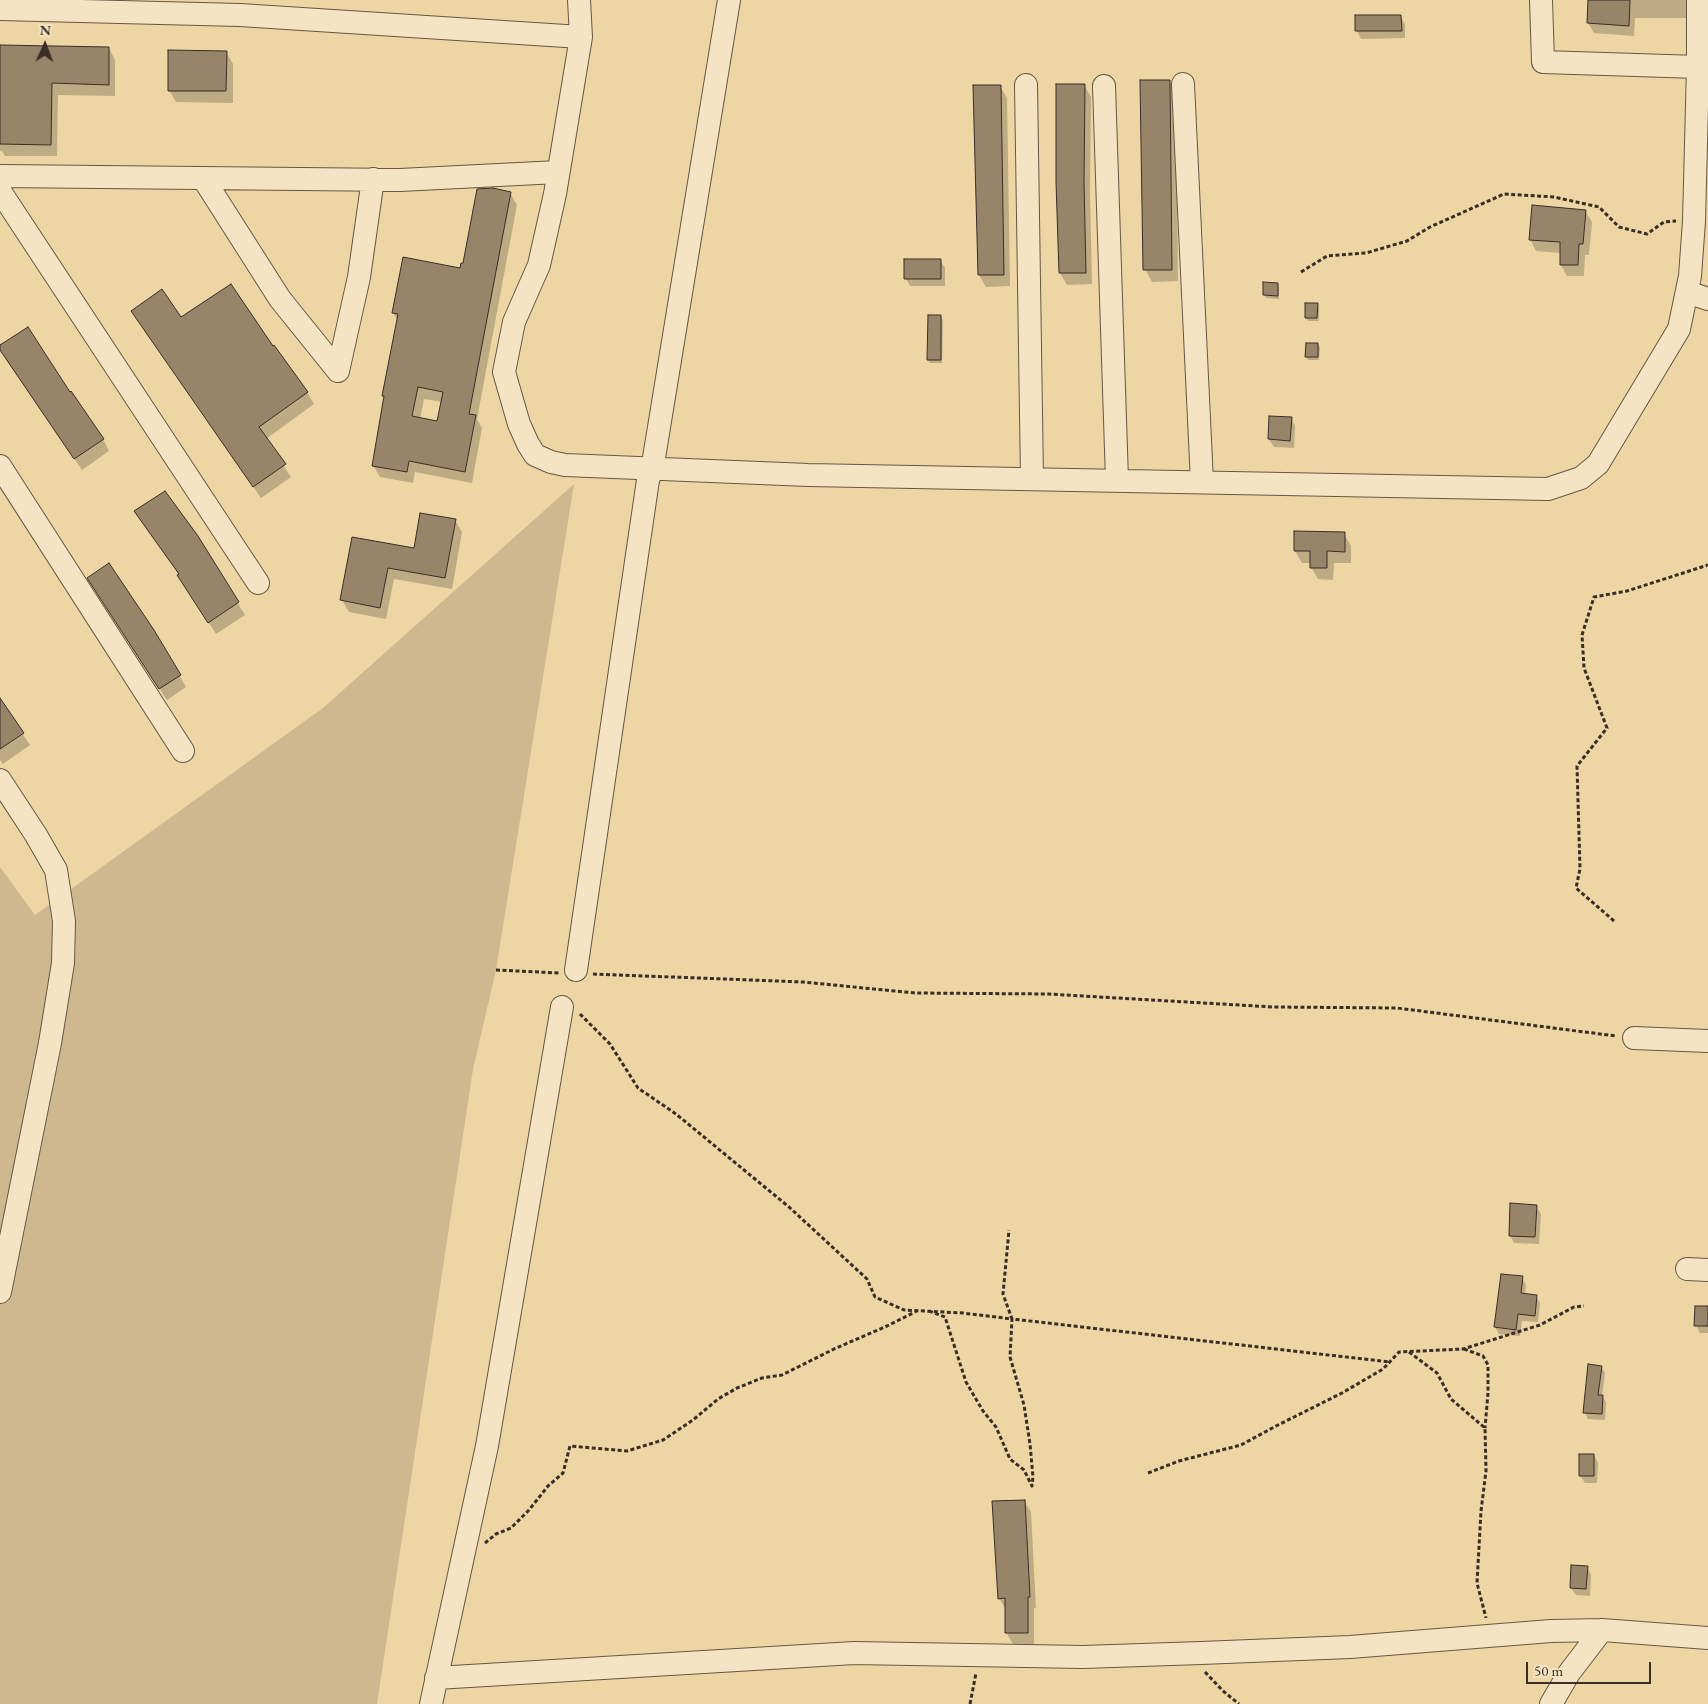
<!DOCTYPE html>
<style>
body{margin:0}
#map{position:relative;width:1708px;height:1704px;overflow:hidden;background:#eed5a4;font-family:"EB Garamond",serif}
canvas{display:block}
.north{position:absolute;left:20px;top:20px;width:50px;height:50px;-webkit-text-stroke:4px #f4e4c4;paint-order:stroke;rotate:2deg;font-size:14px;font-weight:700;line-height:20px;text-align:center;color:#3a2d27}
.north::after{content:'';display:block;margin:auto;width:18px;height:22px;background:#3a2d27;clip-path:polygon(50% 0,100% 100%,50% 72%,0 100%)}
.scale{position:absolute;left:1526px;top:1662px;width:125px;height:22px;box-sizing:border-box;border:2px solid #3a2d27;border-top:0;padding-left:6px;font-size:15px;line-height:18px;white-space:nowrap;color:#3a2d27;-webkit-text-stroke:4px #f4e4c4;paint-order:stroke}
</style>
<div id="map">
<canvas width="1708" height="1704"></canvas>
<div class="north">N</div>
<div class="scale">50 m</div>
</div>
<script>
const ctx = document.querySelector('canvas').getContext('2d');
ctx.lineJoin = 'round';
function fillPath(path, color) { ctx.fillStyle = color; ctx.fill(path, 'evenodd'); }
const toPath = rows => new Path2D(rows.map(r => 'M' + r).join(''));
function stroke(path, color, width, dash) { ctx.strokeStyle = color; ctx.lineWidth = width; ctx.lineCap = dash ? 'butt' : 'round'; ctx.setLineDash(dash || []); ctx.stroke(path); }
fillPath(toPath([
 [574,484,496,970,473,1069,377,1704,0,1704,0,867,35,915,323,708]
]), '#cfb88f');
fillPath(toPath([
 [1589,0,1696,0,1690,18,1635,18,1634,36,1594,33,1588,23],
 [1401,17,1405,24,1405,38,1361,39,1357,31],
 [0,46,109,48,115,60,115,96,58,95,57,156,5,156,2,151,0,151],
 [226,52,233,64,233,103,176,102,169,90],
 [1169,81,1176,93,1178,281,1152,282,1145,269],
 [1084,85,1091,97,1090,195,1092,284,1067,285,1060,273],
 [1000,86,1007,98,1010,286,986,287,979,275],
 [510,193,517,205,477,419,482,428,472,483,415,472,413,483,380,477,373,465,385,400,383,396,398,321,393,313,461,270],
 [424,399,442,402,438,422,420,419],
 [1585,211,1592,222,1589,255,1585,255,1584,276,1567,276,1561,265,1561,253,1536,251,1530,239],
 [940,260,945,268,945,286,910,286,906,278],
 [1277,284,1279,287,1279,299,1266,298,1264,295],
 [1317,304,1319,308,1319,321,1308,321,1306,318],
 [133,312,181,319,273,348,307,392,314,404,266,439,291,477,261,498],
 [941,316,943,320,942,363,930,363,928,359],
 [1318,344,1320,348,1319,360,1308,360,1306,357],
 [0,347,103,439,109,451,82,470,6,359],
 [1291,418,1295,426,1294,448,1274,447,1269,439],
 [135,512,197,537,245,615,216,634,179,575],
 [455,520,462,532,452,589,394,579,386,619,349,612,342,600,353,538,415,550],
 [1344,534,1351,546,1351,563,1334,563,1333,580,1318,579,1311,567,1311,563,1302,563,1295,551],
 [96,590,153,630,186,687,167,700],
 [0,700,30,745,3,764,0,760],
 [1536,1206,1541,1214,1539,1244,1514,1243,1510,1235],
 [1522,1278,1526,1285,1525,1295,1536,1296,1540,1303,1538,1322,1522,1321,1520,1336,1499,1334,1495,1327],
 [1708,1307,1708,1333,1700,1333,1696,1325],
 [1601,1367,1605,1373,1602,1396,1606,1402,1605,1420,1588,1419,1585,1413],
 [1594,1455,1598,1463,1597,1483,1585,1483,1580,1475],
 [1024,1501,1031,1512,1036,1608,1034,1608,1034,1644,1013,1644,1006,1632,1006,1610,999,1598],
 [1587,1567,1591,1575,1590,1596,1576,1595,1571,1588]
]), '#0003');
const building = toPath([
 [1588,0,1630,0,1629,26,1587,23,1588,0],
 [1355,15,1401,15,1402,31,1355,31,1355,15],
 [0,45,109,47,109,85,52,83,51,145,0,144,0,45],
 [168,50,227,51,226,91,168,91,168,50],
 [1140,80,1170,80,1172,270,1143,270,1140,80],
 [1056,84,1085,84,1084,182,1086,273,1059,273,1056,182,1056,84],
 [973,85,1001,85,1004,275,978,275,973,85],
 [493,188,511,192,469,414,476,415,465,472,409,461,407,472,372,466,384,396,382,396,398,314,392,313,403,257,460,268,461,263,463,263,477,189,493,188],
 [418,387,443,392,437,421,412,416,418,387],
 [1532,205,1586,210,1583,244,1579,244,1578,265,1560,265,1560,242,1529,240,1532,205],
 [904,259,941,259,941,279,904,279,904,259],
 [1263,282,1278,283,1278,296,1263,295,1263,282],
 [231,284,273,346,274,345,308,392,259,427,286,464,253,487,131,311,162,289,181,317,231,284],
 [1305,303,1318,303,1317,318,1305,318,1305,303],
 [928,315,941,315,941,360,927,360,928,315],
 [28,327,70,392,71,391,104,439,74,459,0,350,0,345,28,327],
 [1306,343,1318,343,1318,357,1305,357,1306,343],
 [1269,416,1292,417,1290,441,1268,439,1269,416],
 [165,491,198,536,239,602,208,623,177,575,179,574,134,511,165,491],
 [420,513,456,519,445,578,388,568,380,608,340,600,352,537,414,548,420,513],
 [1294,531,1345,532,1345,552,1327,551,1327,568,1310,568,1310,551,1294,551,1294,531],
 [109,563,154,630,181,675,159,689,87,578,109,563],
 [0,698,24,733,0,749,0,698],
 [1510,1203,1537,1205,1535,1237,1509,1236,1510,1203],
 [1501,1274,1523,1276,1521,1293,1537,1295,1535,1316,1518,1314,1516,1330,1494,1327,1501,1274],
 [1695,1306,1708,1306,1708,1326,1694,1326,1695,1306],
 [1588,1364,1602,1366,1598,1395,1603,1395,1602,1414,1583,1413,1588,1364],
 [1579,1454,1594,1454,1594,1476,1579,1476,1579,1454],
 [1025,1500,1030,1597,1028,1597,1028,1633,1005,1633,1005,1598,998,1599,992,1501,1025,1500],
 [1571,1565,1588,1566,1586,1589,1570,1588,1571,1565]
]);
fillPath(building, '#988468');
stroke(building, '#3a2d27', 1);
const minor = toPath([
 [579,0,581,37,555,194,539,265,514,322,504,372,519,424,528,444,535,455,551,462,565,465,808,475,1548,489,1581,478,1598,464,1679,329,1690,276,1694,221,1698,67,1708,72],
 [1541,0,1543,62,1698,67,1698,0],
 [0,9,240,15,581,37],
 [1183,84,1202,482],
 [1026,85,1032,479],
 [1104,86,1117,480],
 [0,176,400,180,558,172],
 [203,178,280,299,338,371],
 [0,191,258,583],
 [1687,292,1708,299],
 [338,371,359,277,373,179],
 [0,466,183,751],
 [0,780,36,835,56,870,64,921,63,963,50,1043,0,1292],
 [576,970,648,480,652,470,729,0],
 [1634,1038,1708,1041],
 [1687,1269,1708,1270],
 [436,1678,854,1653,1083,1657,1201,1653,1350,1647,1551,1631,1602,1630,1708,1638],
 [431,1704,487,1446,562,1007],
 [1551,1704,1569,1673,1602,1630]
]);
stroke(minor, '#675746', 24);
stroke(toPath([
 [1301,272,1327,256,1366,253,1407,241,1430,227,1504,194,1554,197,1599,207,1619,227,1647,234,1664,222,1676,221],
 [1614,921,1576,888,1580,869,1577,766,1607,728,1584,668,1582,635,1594,597,1627,591,1708,565],
 [496,970,559,973],
 [593,974,803,982,915,993,1049,994,1274,1007,1397,1008,1616,1036],
 [580,1014,610,1044,638,1088,676,1114,789,1207,867,1279,875,1297,904,1310,963,1313,1012,1319,1003,1294,1009,1230],
 [929,1311,945,1317,966,1382,983,1411,996,1427,1010,1459,1024,1470,1032,1486,1033,1477,1030,1444,1024,1405,1010,1357,1012,1319,1390,1362],
 [1464,1349,1483,1356,1488,1365,1488,1393,1485,1428],
 [1409,1352,1437,1373,1451,1399,1485,1428,1486,1471,1481,1511,1477,1583,1486,1618],
 [1148,1473,1179,1461,1241,1445,1276,1426,1342,1393,1383,1369,1399,1352,1463,1349,1540,1325,1574,1307,1584,1306],
 [485,1543,496,1534,511,1528,529,1510,548,1486,563,1473,570,1446,627,1451,663,1440,693,1420,718,1399,737,1388,762,1378,782,1375,834,1349,887,1326,917,1311],
 [1205,1672,1223,1691,1239,1704],
 [970,1704,976,1673]
]), '#3a2d27', 3, [4, 2.5]);
stroke(minor, '#f4e4c4', 22);
</script>
